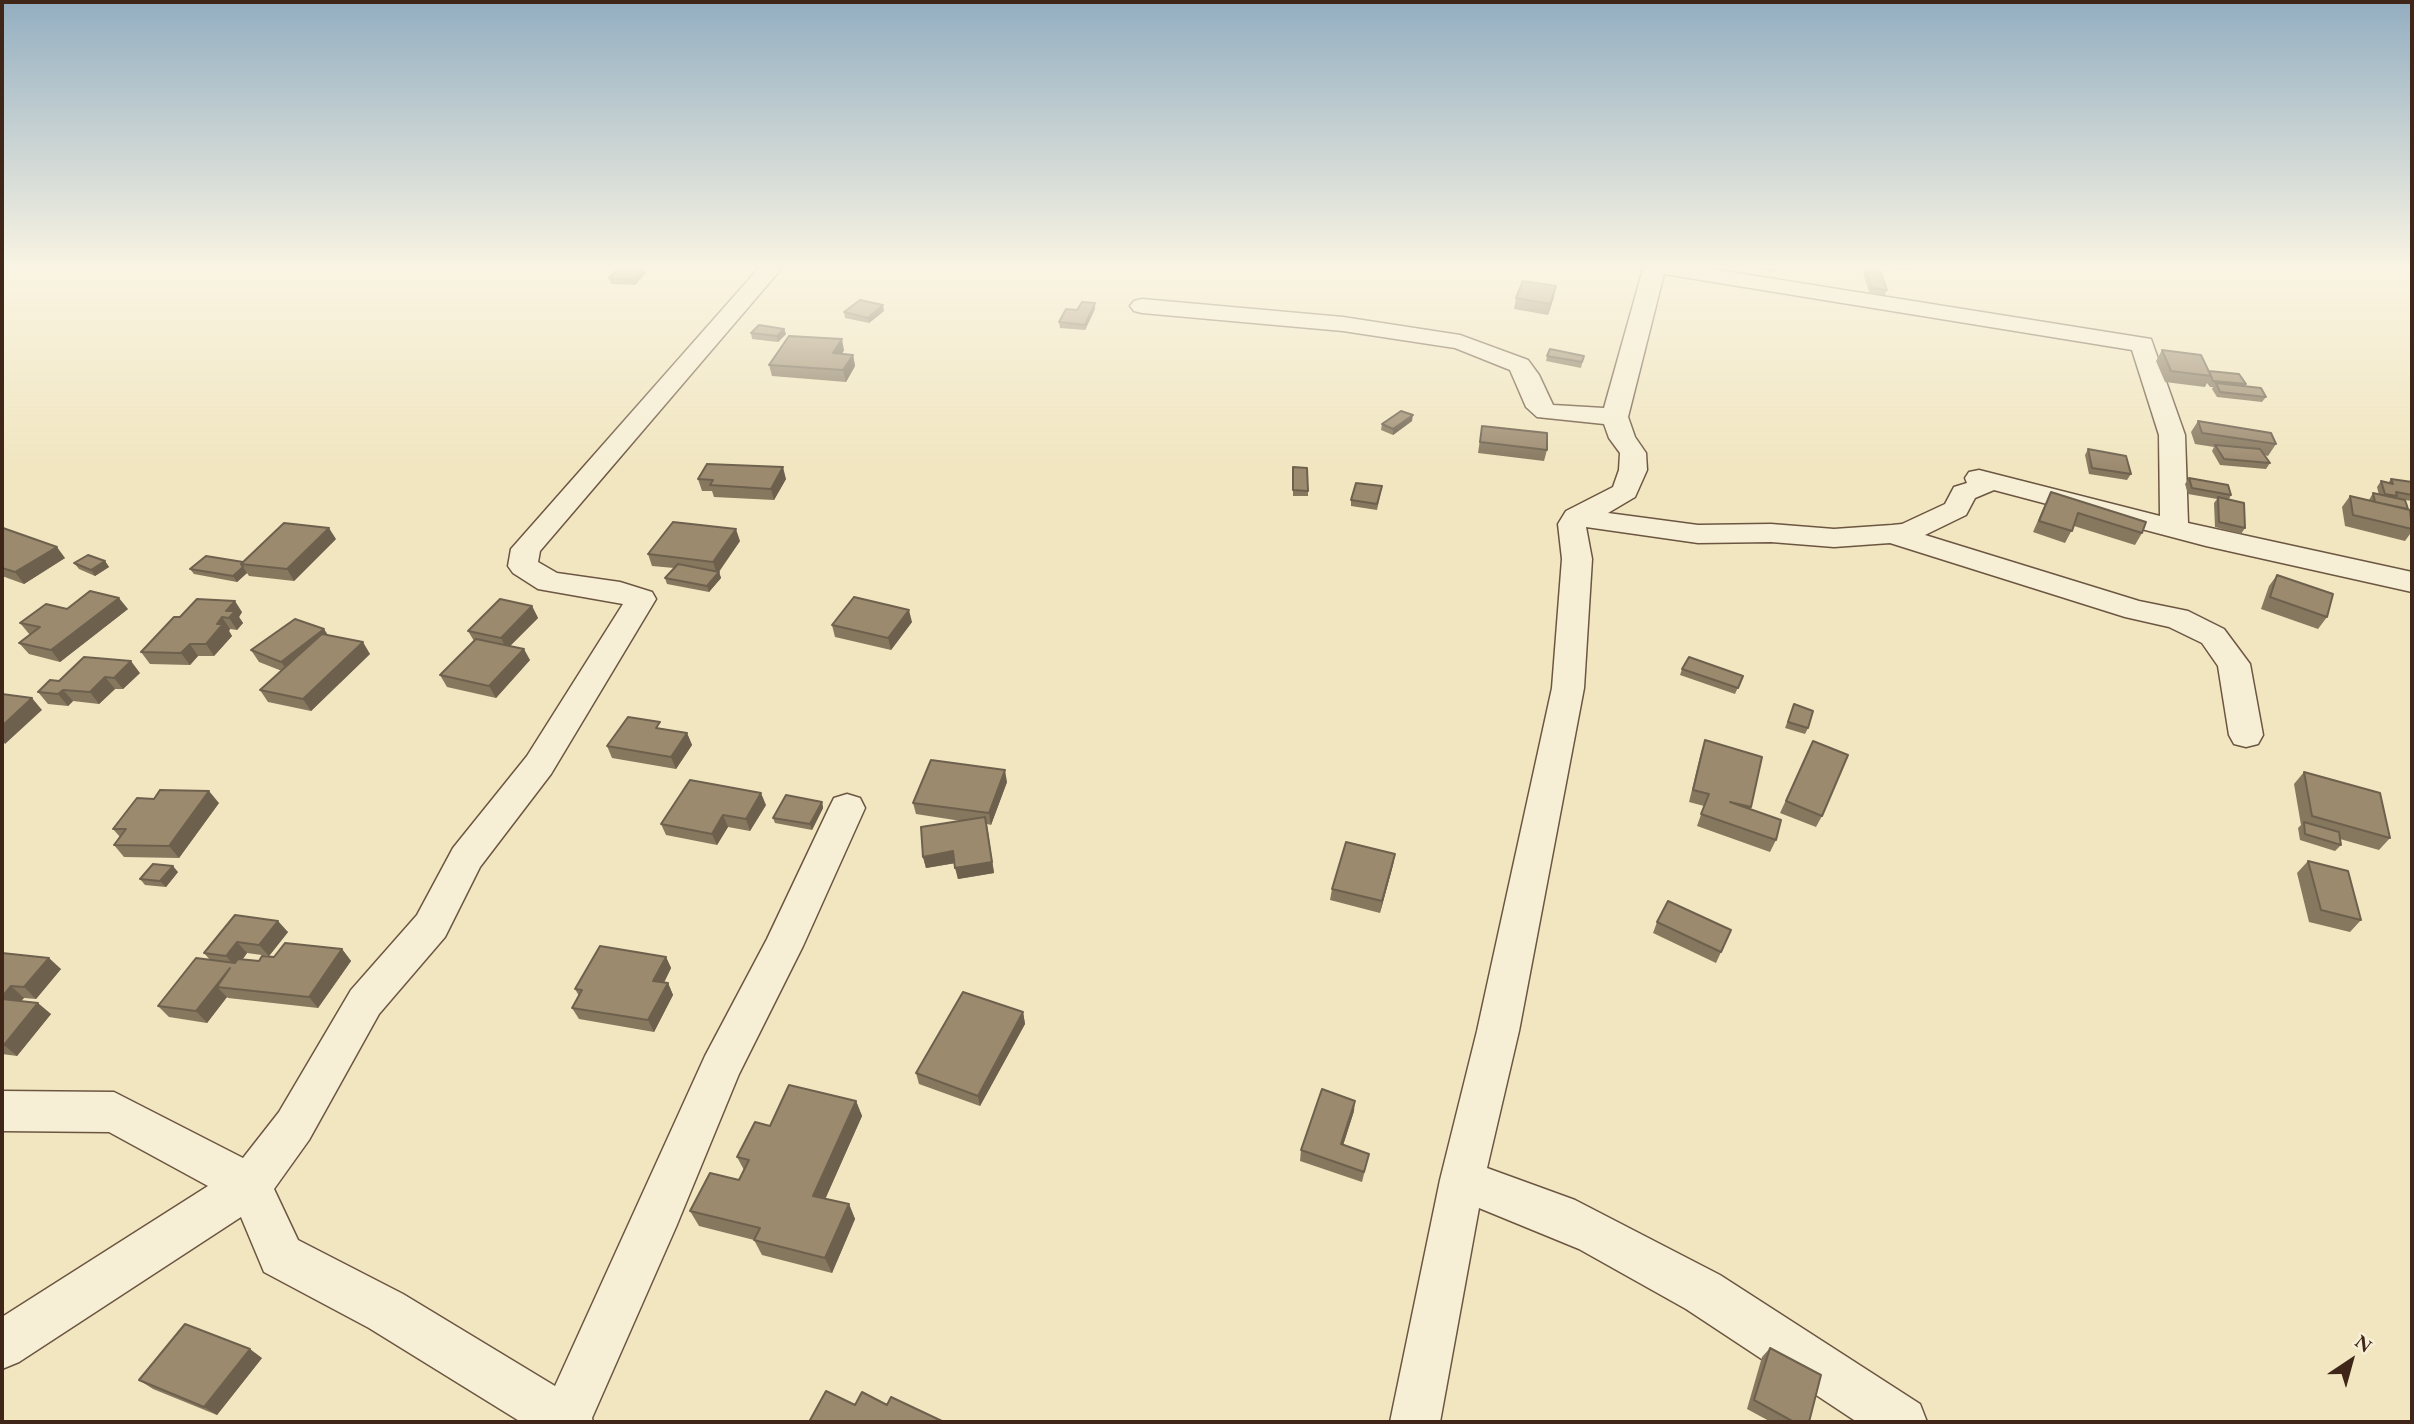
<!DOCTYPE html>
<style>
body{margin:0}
#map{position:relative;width:2414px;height:1424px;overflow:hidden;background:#f1e6c0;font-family:"EB Garamond",serif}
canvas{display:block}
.frame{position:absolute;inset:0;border:4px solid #3f2618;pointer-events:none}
.north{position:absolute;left:2316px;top:1326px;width:70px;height:70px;-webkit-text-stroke:5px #f6efd6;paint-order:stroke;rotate:36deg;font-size:19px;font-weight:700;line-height:28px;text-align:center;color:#3f2618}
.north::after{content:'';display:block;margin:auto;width:24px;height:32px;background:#3f2618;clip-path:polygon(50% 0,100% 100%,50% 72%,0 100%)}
</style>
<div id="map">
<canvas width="2414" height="1424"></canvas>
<div class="frame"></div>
<div class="north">N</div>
</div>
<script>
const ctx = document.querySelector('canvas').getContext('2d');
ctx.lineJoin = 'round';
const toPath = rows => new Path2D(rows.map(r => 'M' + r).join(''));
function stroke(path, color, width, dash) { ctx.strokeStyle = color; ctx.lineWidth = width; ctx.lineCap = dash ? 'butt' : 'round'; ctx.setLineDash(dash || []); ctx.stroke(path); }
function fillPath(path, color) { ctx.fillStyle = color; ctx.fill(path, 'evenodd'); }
const minor = toPath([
 [758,269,781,269,540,551,538,562,557,573,620,582,652,592,656,599,551,774,480,867,445,937,379,1014,309,1140,274,1189,298,1240,403,1294,555,1386,705,1056,767,939,829,808,834,798,847,794,860,798,865,808,803,946,739,1074,676,1227,592,1418,593,1422,521,1422,369,1328,264,1272,241,1217,19,1362,2,1369,2,1317,208,1186,109,1132,2,1131,2,1091,114,1092,243,1158,279,1112,351,990,417,915,453,848,527,756,623,604,538,589,513,573,508,566,511,549,758,269],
 [1643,269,1712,269,2151,339,2185,435,2188,523,2412,572,2412,592,2206,546,1994,490,1975,498,1966,515,1925,535,2139,601,2188,611,2224,629,2250,664,2263,735,2258,744,2246,747,2234,744,2229,735,2218,666,2202,643,2169,627,2125,617,1890,543,1834,547,1771,542,1698,543,1586,527,1592,559,1584,688,1519,1031,1487,1168,1575,1200,1720,1275,1920,1404,1927,1422,1857,1422,1686,1309,1579,1249,1479,1208,1440,1422,1390,1422,1440,1180,1477,1031,1552,688,1562,559,1558,524,1566,511,1613,487,1619,470,1620,453,1609,438,1604,424,1537,417,1526,407,1510,370,1455,348,1343,331,1142,313,1134,311,1130,306,1134,301,1142,299,1343,317,1460,335,1528,360,1539,375,1553,405,1604,408,1643,269],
 [1664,274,2132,350,2159,435,2160,516,1979,470,1969,472,1965,478,1967,483,1954,487,1945,504,1902,524,1892,525,1834,529,1771,524,1698,525,1608,513,1635,497,1647,470,1646,453,1635,437,1628,417,1664,274]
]);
stroke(minor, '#6c5642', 3);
fillPath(minor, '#f6efd6');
fillPath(toPath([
 [618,269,649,269,645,270,646,273,635,285,611,284,609,278],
 [1762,269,1777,269,1776,272,1762,270],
 [1865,269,1887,290,1885,295,1870,294,1863,274],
 [1886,269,1909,269,1909,271],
 [1554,297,1548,315,1514,309,1516,298],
 [1095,309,1085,330,1060,328,1059,322,1077,310],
 [884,311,869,323,845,318,844,312],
 [784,329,786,334,778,342,752,339,751,333],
 [844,350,842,354,853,355,855,366,846,382,772,376,769,365],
 [2162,350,2209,371,2246,384,2245,386,2266,397,2262,402,2217,397,2212,389,2213,387,2210,387,2207,383,2205,387,2165,382,2156,361],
 [1547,356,1584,356,1581,368,1546,361],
 [1412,421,1393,435,1381,430,1382,424],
 [2198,421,2276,444,2268,456,2264,455,2270,463,2266,469,2220,465,2212,451,2214,447,2195,444,2191,432],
 [1482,426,1547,450,1544,461,1478,453],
 [2088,449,2131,474,2127,480,2089,474,2085,455],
 [1293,467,1308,491,1308,496,1293,496],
 [2189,478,2231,495,2229,499,2245,528,2241,534,2215,527,2214,503,2217,499,2188,494,2185,484],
 [698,479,786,479,774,500,714,497,712,491,702,491],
 [2391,479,2412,482,2412,501,2405,500,2412,522,2412,538,2410,534,2405,541,2345,526,2342,507,2350,496,2369,500,2373,493,2379,495,2377,487,2381,481,2388,483],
 [1381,492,1377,510,1351,506,1351,500],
 [2051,492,2142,533,2135,545,2074,526,2065,543,2033,532,2045,504],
 [2,529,65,558,24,584,2,576],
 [336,539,294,581,249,576,247,573,237,582,194,574,190,569,243,562],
 [740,541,719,572,721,578,709,592,667,584,665,578,674,568,652,566,648,554],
 [105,561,109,567,95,576,79,569,74,563],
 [2277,575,2327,617,2318,629,2261,609,2269,586],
 [532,606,538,618,510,646,530,660,496,698,447,687,440,675,474,641,468,631],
 [67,609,128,609,60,662,29,654,19,643,30,635,20,623],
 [242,612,239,617,243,623,237,630,230,629,229,631,232,636,214,656,198,656,190,665,150,664,141,652,180,617],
 [912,622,891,650,835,637,832,625],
 [328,635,370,654,311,711,268,702,260,690,282,671,259,662,251,650],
 [1682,669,1743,676,1735,694,1680,675],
 [140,673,123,689,115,689,99,704,73,701,68,706,48,704,38,692,59,681],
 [1794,704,1808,728,1805,734,1785,728],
 [687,733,692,745,676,769,612,758,607,746],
 [1705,740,1751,807,1751,809,1776,840,1770,852,1697,826,1704,806,1689,802,1701,752],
 [1813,741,1822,816,1816,827,1780,813],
 [2304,772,2390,838,2379,850,2340,839,2341,845,2335,851,2300,840,2298,828,2301,825,2294,784],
 [1007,782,991,825,987,824,994,873,958,879,955,863,926,868,923,857,961,821,916,814,913,803],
 [822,802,823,808,812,830,775,823,773,818],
 [219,803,179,858,124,857,114,845,120,837,113,829],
 [766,805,750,831,728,827,717,845,666,835,661,824],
 [1395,854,1393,865,1380,913,1330,900,1332,889],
 [2308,861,2361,920,2350,932,2309,922,2297,873],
 [178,872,166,887,145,885,140,879],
 [235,915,288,932,269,956,247,953,243,959,259,961,274,957,342,949,351,961,318,1008,228,998,227,997,207,1023,169,1017,158,1006,210,960,204,953],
 [1657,922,1731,930,1716,963,1653,933],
 [2,953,61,969,36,999,24,998,20,1001,51,1014,17,1056,2,1054],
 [666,957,671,968,664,983,668,983,673,995,654,1032,579,1019,572,1008,579,996,575,989],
 [1023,1012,1025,1024,980,1106,919,1084,916,1073],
 [856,1101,862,1116,825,1199,849,1204,855,1219,832,1273,762,1255,754,1240,699,1226,690,1211,739,1180,744,1170,737,1157,770,1126],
 [1354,1111,1343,1145,1369,1154,1362,1182,1300,1161,1301,1150],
 [1770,1348,1809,1422,1771,1422,1747,1409,1762,1357],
 [262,1358,217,1415,153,1389,139,1380]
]), '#86775f');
fillPath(toPath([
 [643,269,645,269,646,273,635,285,634,280],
 [1556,286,1554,297,1548,315,1550,304],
 [1095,303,1095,309,1085,330,1085,325],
 [883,305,884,311,869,323,868,318],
 [784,329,786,334,778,342,777,336],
 [842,339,844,350,836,364,833,353],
 [853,355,855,366,846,382,843,370],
 [1413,415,1412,421,1393,435,1393,429],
 [783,467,786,479,774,500,771,489],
 [329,528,336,539,294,581,287,569],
 [736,529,740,541,717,574,713,562],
 [57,547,65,558,24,584,15,572],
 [105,561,109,567,95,576,91,570],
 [243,567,247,573,237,582,233,576],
 [719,572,721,578,709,592,707,586],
 [119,598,128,609,60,662,51,650],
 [235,601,242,612,239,617,243,623,237,630,229,618,226,611],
 [532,606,538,618,507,649,501,638],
 [909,610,912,622,891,650,888,638],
 [222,617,230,629,229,631,232,636,214,656,206,644,217,624],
 [324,629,332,641,289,673,281,662],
 [363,642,370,654,311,711,303,699],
 [190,644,198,656,190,665,181,653],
 [524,649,530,660,496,698,489,686],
 [131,661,140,673,123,689,114,678],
 [105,677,115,689,99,704,90,692],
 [63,690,73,701,68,706,58,694],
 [32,698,42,710,5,744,2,740,2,726],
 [687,733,692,745,676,769,671,757],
 [1005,770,1007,782,991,825,989,813],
 [209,791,219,803,179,858,169,846],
 [761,793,766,805,750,831,746,819],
 [822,802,823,808,812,830,810,824],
 [723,815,728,827,717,845,712,834],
 [987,828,994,873,958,879,955,868],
 [953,851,956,863,926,868,923,857],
 [1395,854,1393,865,1380,913,1382,901],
 [173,866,178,872,166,887,160,881],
 [278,921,288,932,269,956,259,945],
 [237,942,247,953,236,968,226,956],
 [342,949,351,961,318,1008,309,997],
 [666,957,671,968,659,992,653,981],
 [49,958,61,969,36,999,24,987],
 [230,968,217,987,227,997,207,1023,196,1011],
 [668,983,673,995,654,1032,648,1020],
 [11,986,24,998,13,1010,2,1001,2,997],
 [38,1003,51,1014,17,1056,4,1045],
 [1023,1012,1025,1024,980,1106,978,1096],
 [856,1101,862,1116,820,1211,813,1196],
 [1355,1101,1354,1111,1340,1155,1341,1144],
 [849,1204,855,1219,832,1273,825,1258],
 [250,1349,262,1358,217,1415,204,1407]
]), '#6d614e');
const building = toPath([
 [618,269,643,269,634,280,609,278,618,269],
 [1865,269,1880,270,1887,290,1872,288,1865,269],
 [1523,281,1556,286,1550,304,1516,298,1523,281],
 [860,300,883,305,868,318,844,312,860,300],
 [1082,302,1095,303,1085,325,1059,322,1066,309,1077,310,1082,302],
 [759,325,784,329,777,336,751,333,759,325],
 [789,336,842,339,833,353,853,355,843,370,769,365,789,336],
 [1550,349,1584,356,1582,362,1547,356,1550,349],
 [2162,350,2201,355,2211,376,2171,371,2162,350],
 [2209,371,2239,374,2246,384,2213,381,2209,371],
 [2216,383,2261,388,2266,397,2220,392,2216,383],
 [1401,411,1413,415,1393,429,1382,424,1401,411],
 [2198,421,2271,433,2276,444,2202,433,2198,421],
 [1482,426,1547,433,1547,450,1480,442,1482,426],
 [2215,445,2260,449,2270,463,2224,459,2215,445],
 [2088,449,2126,456,2131,474,2092,468,2088,449],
 [707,464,783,467,771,489,710,485,713,480,698,479,707,464],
 [1293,467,1307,468,1308,491,1293,490,1293,467],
 [2189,478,2228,485,2231,495,2192,488,2189,478],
 [2391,479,2412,482,2412,495,2396,492,2397,496,2385,494,2381,481,2393,484,2391,479],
 [1356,483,1382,486,1377,504,1351,500,1356,483],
 [2051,492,2146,522,2142,533,2078,513,2072,531,2039,521,2051,492],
 [2373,493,2405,500,2408,509,2375,502,2373,493],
 [2350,496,2410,510,2412,529,2353,515,2350,496],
 [2218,497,2244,503,2245,528,2219,522,2218,497],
 [673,522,736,529,713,562,648,554,673,522],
 [284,523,329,528,287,569,241,564,284,523],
 [3,528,57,547,15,572,2,568,2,529,3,528],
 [88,555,105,561,91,570,74,563,88,555],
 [206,556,243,562,241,564,243,567,233,576,190,569,206,556],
 [678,564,719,572,707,586,665,578,678,564],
 [2277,575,2333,594,2327,617,2270,597,2277,575],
 [90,591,119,598,51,650,19,643,40,627,20,623,46,604,67,609,90,591],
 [854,597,909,610,888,638,832,625,854,597],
 [197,599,235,601,226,611,235,611,229,618,222,617,217,624,223,624,206,644,190,644,181,653,141,652,174,617,180,617,197,599],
 [500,599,532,606,501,638,468,631,500,599],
 [295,619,324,629,281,662,251,650,295,619],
 [322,634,363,642,303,699,260,690,322,634],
 [476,639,524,649,489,686,440,675,476,639],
 [84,657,131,661,114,678,105,677,90,692,63,690,58,694,38,692,50,680,59,681,84,657],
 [1689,657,1743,676,1738,688,1682,669,1689,657],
 [2,694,32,698,2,726,2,694],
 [1794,704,1813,711,1808,728,1788,722,1794,704],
 [628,717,660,722,656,728,687,733,671,757,607,746,628,717],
 [1705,740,1762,757,1751,807,1730,802,1781,820,1776,840,1701,814,1709,794,1693,790,1705,740],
 [1813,741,1848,755,1822,816,1786,801,1813,741],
 [931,760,1005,770,989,813,913,803,931,760],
 [2304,772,2380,793,2390,838,2312,816,2304,772],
 [690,780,761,793,746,819,723,815,712,834,661,824,690,780],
 [160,790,209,791,169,846,114,845,126,829,113,829,137,798,154,799,160,790],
 [786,795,822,802,810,824,773,818,786,795],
 [985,817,992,862,955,868,953,851,923,857,921,827,985,817],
 [2304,822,2339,832,2341,845,2305,834,2304,822],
 [1346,842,1395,854,1382,901,1332,889,1346,842],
 [2308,861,2348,871,2361,920,2321,910,2308,861],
 [153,864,173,866,160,881,140,879,153,864],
 [1668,901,1731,930,1721,952,1657,922,1668,901],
 [235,915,278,921,259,945,237,942,226,956,204,953,235,915],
 [285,943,342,949,309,997,217,987,230,968,196,1011,158,1006,196,958,235,963,238,959,259,961,262,956,274,957,285,943],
 [600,946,666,957,653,981,668,983,648,1020,572,1008,582,990,575,989,600,946],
 [2,953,49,958,24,987,11,986,2,997,2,953],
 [963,992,1023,1012,978,1096,916,1073,963,992],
 [2,999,38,1003,4,1045,2,1045,2,999],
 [789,1085,856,1101,813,1196,849,1204,825,1258,754,1240,760,1228,690,1211,710,1173,739,1180,749,1160,737,1157,755,1122,770,1126,789,1085],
 [1322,1089,1355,1101,1341,1144,1369,1154,1364,1172,1301,1150,1322,1089],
 [185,1324,250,1349,204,1407,139,1380,185,1324],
 [1770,1348,1821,1375,1809,1422,1794,1422,1754,1400,1770,1348],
 [826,1391,855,1405,862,1392,887,1405,891,1397,944,1422,809,1422,826,1391]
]);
fillPath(building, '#9c8a6f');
stroke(building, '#6d614e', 2);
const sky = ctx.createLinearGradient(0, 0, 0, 468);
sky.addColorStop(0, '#93aec1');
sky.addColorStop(0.57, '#f9f4e3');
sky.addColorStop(1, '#f9f4e300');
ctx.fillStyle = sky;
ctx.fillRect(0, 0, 2414, 468);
</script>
